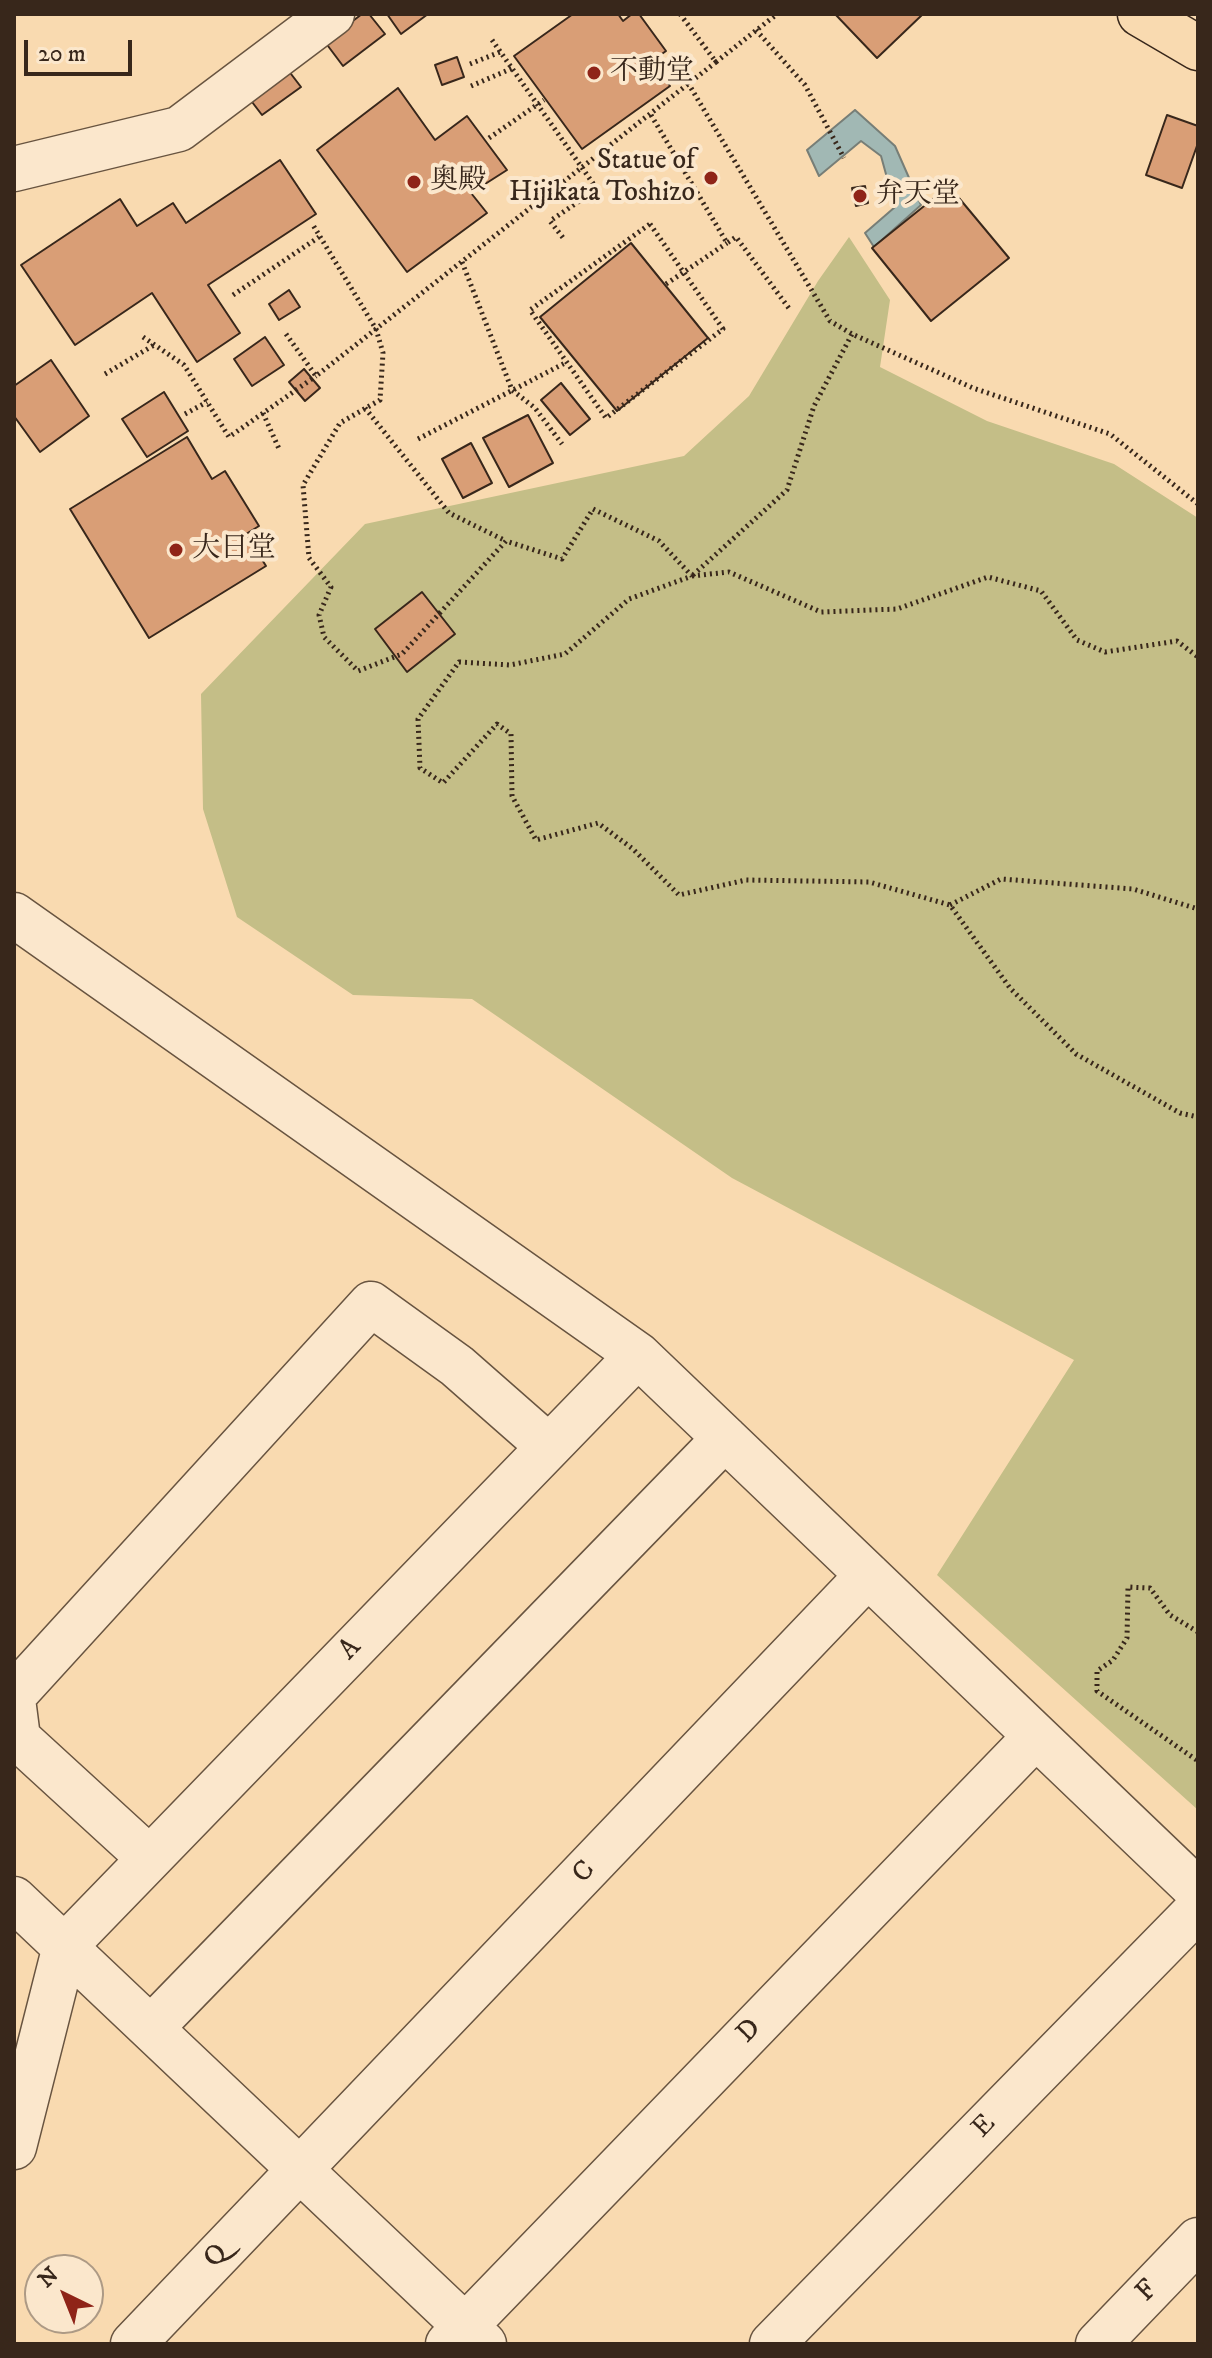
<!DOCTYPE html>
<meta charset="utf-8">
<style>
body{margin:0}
#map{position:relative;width:1212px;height:2358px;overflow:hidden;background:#f9dab0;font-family:"IM FELL DW Pica",serif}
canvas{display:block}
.frame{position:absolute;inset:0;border:16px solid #38271b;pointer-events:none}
.north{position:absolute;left:24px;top:2254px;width:80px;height:80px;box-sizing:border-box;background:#fbe7cc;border:2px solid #ad9a85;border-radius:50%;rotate:317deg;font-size:22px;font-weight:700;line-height:32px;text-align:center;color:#38271b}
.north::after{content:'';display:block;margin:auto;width:28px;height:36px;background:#8f2418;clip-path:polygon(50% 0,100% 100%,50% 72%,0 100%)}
.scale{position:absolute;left:24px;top:40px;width:108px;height:36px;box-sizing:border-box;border:4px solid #38271b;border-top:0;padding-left:10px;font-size:24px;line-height:28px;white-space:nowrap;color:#38271b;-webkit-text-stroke:6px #fbe7cc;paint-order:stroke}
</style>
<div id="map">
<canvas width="1212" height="2358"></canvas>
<div class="frame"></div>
<div class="north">N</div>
<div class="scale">20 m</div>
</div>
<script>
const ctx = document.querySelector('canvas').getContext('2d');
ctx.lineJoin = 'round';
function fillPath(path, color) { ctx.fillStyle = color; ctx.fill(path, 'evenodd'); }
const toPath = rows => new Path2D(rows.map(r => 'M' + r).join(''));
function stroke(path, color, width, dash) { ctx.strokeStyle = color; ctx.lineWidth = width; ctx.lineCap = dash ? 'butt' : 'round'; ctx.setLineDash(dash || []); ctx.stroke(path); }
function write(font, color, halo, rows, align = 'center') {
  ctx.font = font + ' "IM FELL DW Pica","Noto Serif JP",serif'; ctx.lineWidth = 8; ctx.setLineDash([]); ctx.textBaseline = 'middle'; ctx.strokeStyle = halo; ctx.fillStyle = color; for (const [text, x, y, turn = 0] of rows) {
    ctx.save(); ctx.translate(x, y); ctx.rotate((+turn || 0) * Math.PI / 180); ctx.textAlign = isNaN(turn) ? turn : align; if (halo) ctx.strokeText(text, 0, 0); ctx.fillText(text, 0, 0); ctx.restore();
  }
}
fillPath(toPath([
 [849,237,890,300,880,367,987,421,1114,464,1198,518,1198,1810,937,1575,1074,1360,732,1178,472,999,353,995,237,917,203,809,201,694,365,524,684,456,749,396,818,281]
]), '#c4be87');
const water = toPath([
 [855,110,895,146,921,205,874,247,865,233,895,207,881,156,861,141,819,176,807,150,855,110]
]);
fillPath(water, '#a1b8b4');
stroke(water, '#777e77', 2);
const building = toPath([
 [362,14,369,14,385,34,343,66,325,42,362,14],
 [387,14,428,14,401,34,387,14],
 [573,14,618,14,623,21,632,14,639,14,666,51,652,61,670,86,582,149,514,56,573,14],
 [835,14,923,14,877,58,835,14],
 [457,57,464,77,442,85,435,65,457,57],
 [288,70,301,87,262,115,249,98,288,70],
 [398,88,435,140,467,116,507,170,471,193,487,213,407,272,317,150,398,88],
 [1167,115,1198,126,1198,143,1182,188,1146,175,1167,115],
 [280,160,316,214,208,285,240,333,197,362,152,293,75,345,21,265,120,199,137,226,173,203,186,223,280,160],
 [865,186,868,203,856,206,852,188,865,186],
 [949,186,1009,258,931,321,872,248,949,186],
 [631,243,708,338,617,411,540,317,631,243],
 [289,290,300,307,279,320,269,304,289,290],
 [265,337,284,365,252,386,234,359,265,337],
 [51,360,89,416,40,452,14,416,14,386,51,360],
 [304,369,320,388,305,401,289,382,304,369],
 [561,383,590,419,570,435,541,400,561,383],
 [164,392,188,431,147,457,122,419,164,392],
 [528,415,553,463,509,487,483,438,528,415],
 [187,437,212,479,225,471,259,526,246,534,266,566,149,638,70,509,187,437],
 [471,443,492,483,463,498,442,459,471,443],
 [422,592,455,634,407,672,375,629,422,592]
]);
fillPath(building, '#d99e76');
stroke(building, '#38271b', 2);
const minor = toPath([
 [14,169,179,129,332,14],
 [14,915,638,1355,1198,1891],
 [14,1695,371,1304,457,1366,548,1446],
 [14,1707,18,1738,149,1858],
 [14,1899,484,2344],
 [151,2028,725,1438],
 [14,2147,65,1946,638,1355],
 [133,2344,868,1575],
 [448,2344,1035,1737],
 [772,2344,1198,1909],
 [1098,2344,1198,2240]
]);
const major = toPath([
 [1140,14,1198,48]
]);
stroke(minor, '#685440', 47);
stroke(major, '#38271b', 47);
stroke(toPath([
 [680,14,716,62,376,329,383,353,380,400,340,423,303,485,309,558,331,587,319,615,324,637,358,671,402,654,506,541,562,559,593,509,659,541,692,576,629,599,565,654,510,665,459,662,418,719,420,768,443,783,497,724,511,734,512,796,536,840,598,823,633,849,679,895,746,880,869,882,950,905,1010,988,1076,1054,1180,1113,1198,1117],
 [756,30,805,85,844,158],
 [492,40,597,189,550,221,564,239],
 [716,62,777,14],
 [470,64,500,52],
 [688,83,830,321,852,334,973,388,1110,434,1198,504],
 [471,86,513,68],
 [651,115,727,243,736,237,791,311],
 [489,138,544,100],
 [650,224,723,329,606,418,530,310,650,224],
 [462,262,512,390,535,408,562,444],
 [666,284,727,243],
 [233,295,319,237],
 [286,334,316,376,376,329,313,225],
 [143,337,184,365,229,437,316,376],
 [105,374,154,345],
 [365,408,449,513,506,541],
 [263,413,280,451],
 [185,414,207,402],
 [418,439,567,362],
 [693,575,787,490,814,406,852,334],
 [692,576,729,572,821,612,897,609,988,577,1041,591,1077,640,1105,652,1177,641,1198,657],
 [950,905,1001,879,1133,889,1198,909],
 [1198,1632,1170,1615,1150,1588,1128,1587,1127,1638,1113,1660,1097,1671,1097,1691,1198,1761]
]), '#38271b', 5, [2, 4]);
stroke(minor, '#fbe7cc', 44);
stroke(major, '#f9dab0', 44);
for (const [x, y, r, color] of [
 [594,73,8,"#8f2418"],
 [711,178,8,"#8f2418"],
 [414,182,8,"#8f2418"],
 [860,196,8,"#8f2418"],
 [176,550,8,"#8f2418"]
]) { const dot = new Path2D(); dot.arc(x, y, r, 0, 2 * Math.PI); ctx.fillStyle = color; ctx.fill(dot); stroke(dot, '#fbe7cc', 3); }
write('28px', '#38271b', '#fbe7cc', [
 ["不動堂",610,73],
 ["Statue of",695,162,"right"],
 ["Hijikata Toshizo",695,194,"right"],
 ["奥殿",430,182],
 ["弁天堂",876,196],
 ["大日堂",192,550]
], 'left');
write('28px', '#38271b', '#fbe7cc', [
 ["A",351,1650,-46],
 ["C",585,1873,-46],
 ["D",750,2032,-46],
 ["E",985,2127,-46],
 ["Q",217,2257,-46],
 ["F",1148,2292,-46]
]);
</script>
